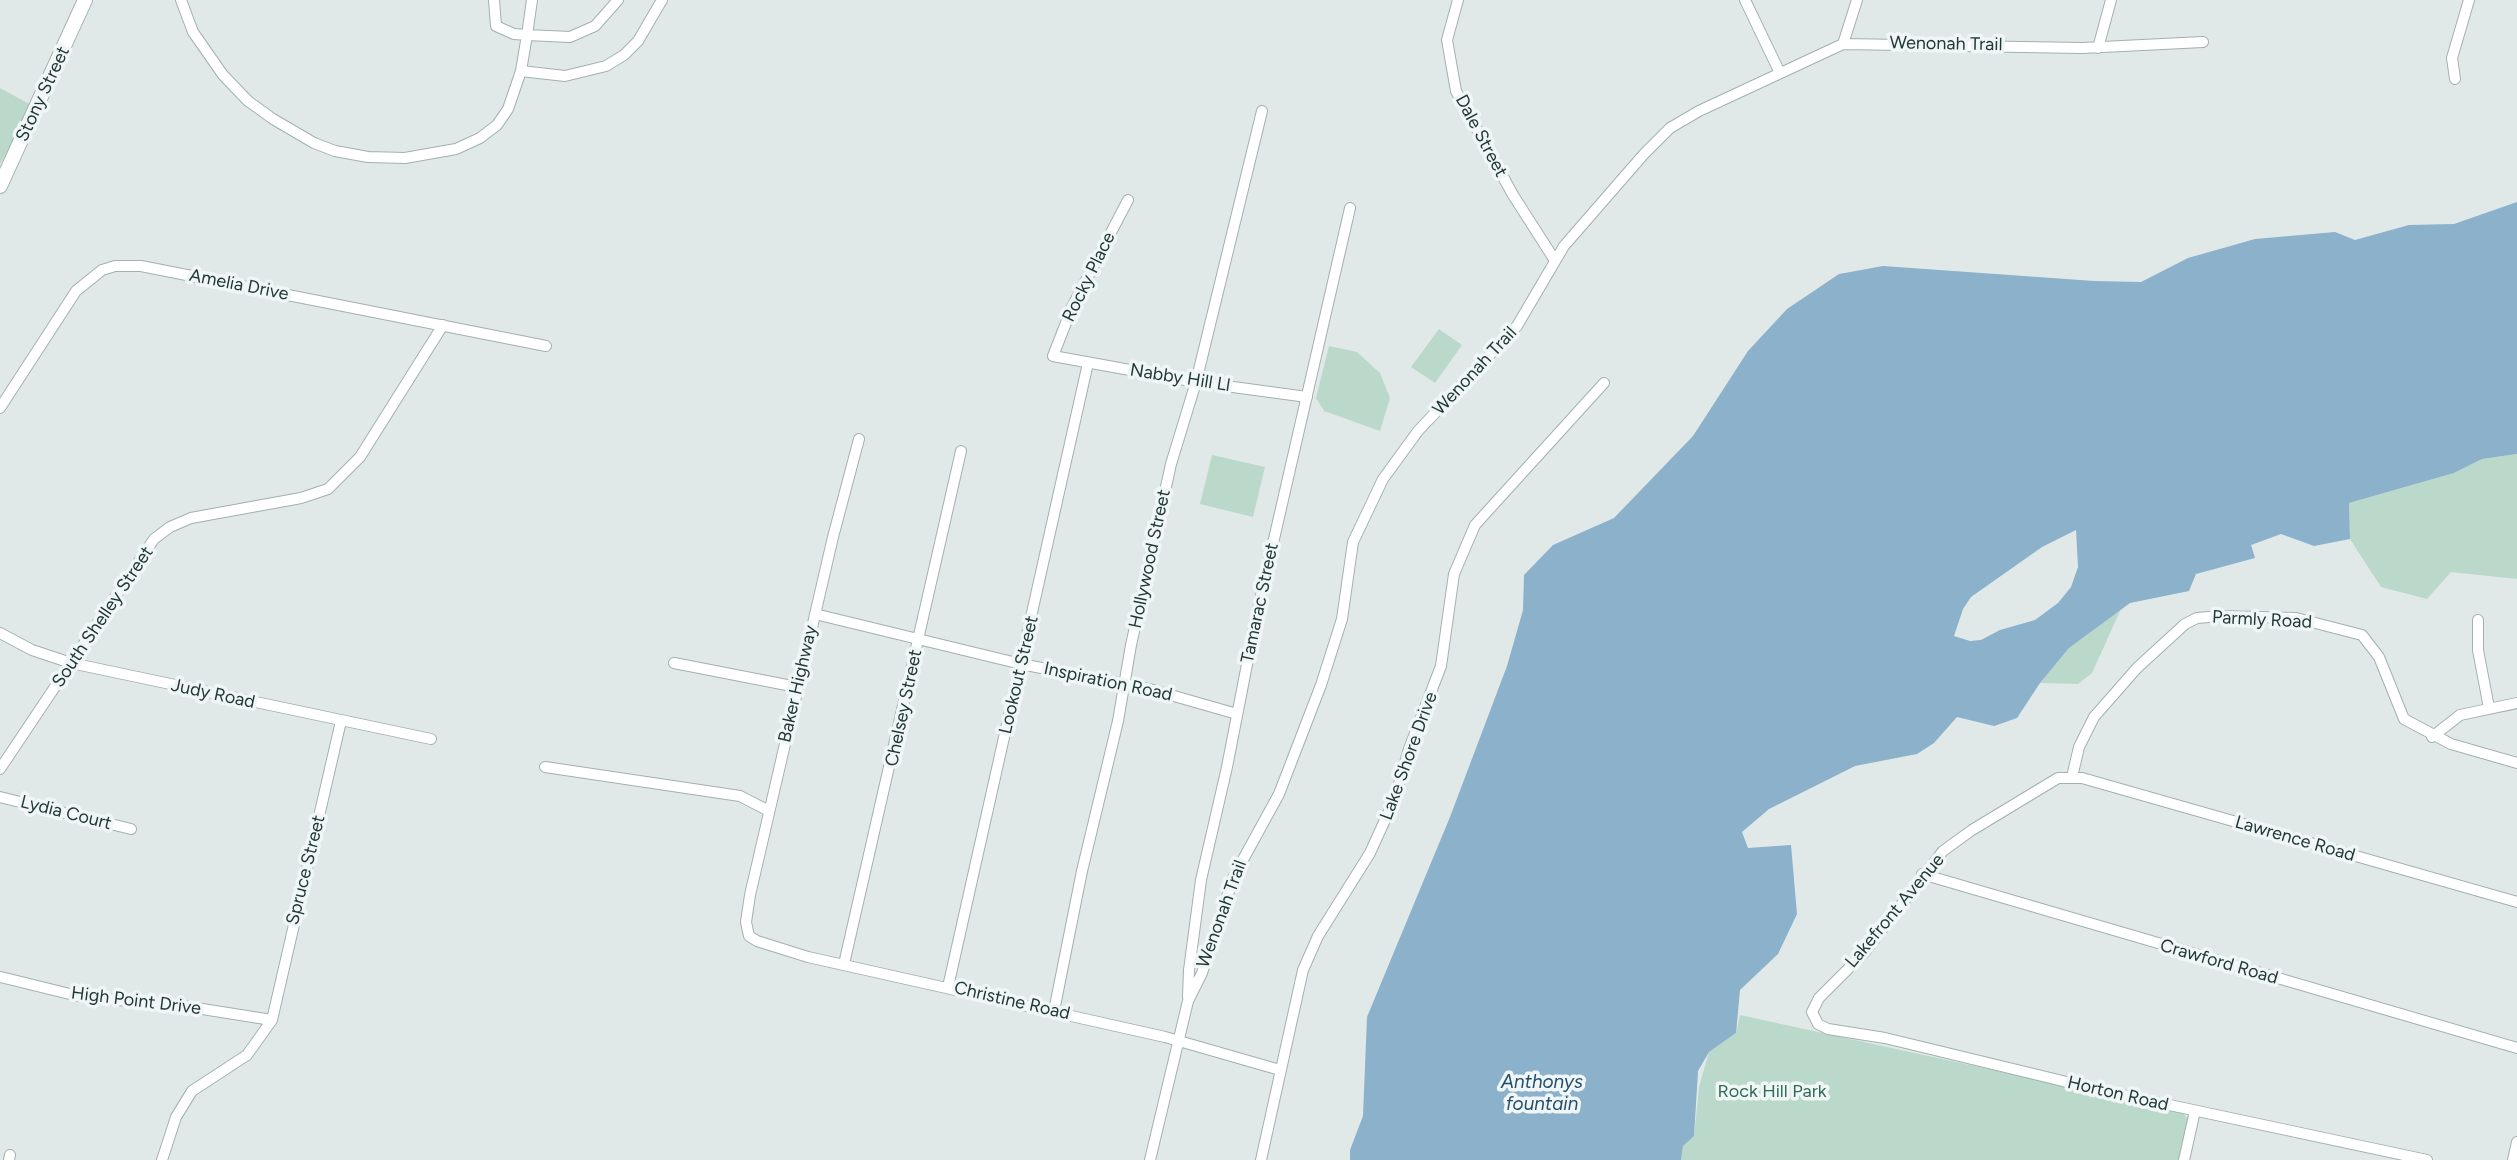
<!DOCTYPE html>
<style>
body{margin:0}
canvas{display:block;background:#e0e9e8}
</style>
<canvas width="2517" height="1160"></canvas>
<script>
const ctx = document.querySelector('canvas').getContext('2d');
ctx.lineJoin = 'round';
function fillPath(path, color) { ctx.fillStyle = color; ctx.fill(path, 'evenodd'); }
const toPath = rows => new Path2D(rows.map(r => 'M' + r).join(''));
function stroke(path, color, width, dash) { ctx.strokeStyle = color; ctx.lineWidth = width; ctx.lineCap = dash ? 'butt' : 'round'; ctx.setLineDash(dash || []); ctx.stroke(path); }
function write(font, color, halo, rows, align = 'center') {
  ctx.font = font + ' Figtree,sans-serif'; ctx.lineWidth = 7; ctx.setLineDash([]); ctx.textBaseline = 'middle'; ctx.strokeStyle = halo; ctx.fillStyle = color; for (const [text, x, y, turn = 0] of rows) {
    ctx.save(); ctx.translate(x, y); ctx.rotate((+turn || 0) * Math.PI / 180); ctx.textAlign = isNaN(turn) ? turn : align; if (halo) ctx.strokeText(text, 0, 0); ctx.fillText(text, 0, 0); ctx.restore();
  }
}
fillPath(toPath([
 [0,88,33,106,0,164],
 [1439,329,1462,345,1435,383,1411,367],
 [1329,346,1357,352,1380,373,1390,398,1380,431,1324,411,1316,398],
 [2517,454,2517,579,2451,572,2427,599,2381,587,2350,539,2349,503,2454,473,2482,459],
 [1212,455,1265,467,1253,517,1200,504],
 [2121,609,2092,673,2078,684,2040,683,2069,648],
 [1740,1015,2181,1111,2188,1119,2179,1160,1681,1160,1683,1146,1694,1136,1699,1087,1709,1052,1736,1033]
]), '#bad9ca');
fillPath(toPath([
 [2517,202,2517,454,2482,459,2454,473,2349,503,2350,539,2314,546,2281,534,2251,545,2255,558,2196,574,2189,591,2130,603,2069,648,2040,683,2017,718,1994,726,1957,717,1934,743,1917,754,1855,766,1769,809,1742,832,1748,848,1791,845,1797,914,1778,954,1740,990,1736,1033,1709,1052,1698,1071,1694,1136,1683,1146,1681,1160,1350,1160,1350,1150,1363,1116,1367,1017,1450,817,1507,666,1523,610,1524,575,1553,545,1614,518,1693,436,1748,351,1787,309,1839,274,1883,266,2094,281,2141,282,2188,258,2255,239,2335,232,2355,240,2409,225,2454,224],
 [2076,530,2078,567,2071,587,2058,603,2035,620,2000,630,1981,640,1970,641,1954,636,1963,609,1971,597,2042,547]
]), '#8bb1cb');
const minor = toPath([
 [181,0,193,32,223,75,248,101,273,119,314,143,335,151,368,157,405,158,456,149,480,138,497,125,508,109,521,71,527,35,570,37,595,26,618,0],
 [494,0,496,26,514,34,527,35,532,0],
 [1458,0,1447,40,1456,91,1513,195,1554,259],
 [1745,0,1779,71],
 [1843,44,1857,0],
 [2098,48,2111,0],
 [521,71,565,76,606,66,624,55,638,41,662,0],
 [2455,79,2452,58,2469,0],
 [1128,200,1073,305,1053,356,1196,382,1307,397],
 [0,408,76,291,102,270,115,266,141,266,546,346],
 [859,439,833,537,750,895,746,922,749,936,757,941,808,957,1165,1037,1280,1070],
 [815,614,1021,664,1153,690,1237,714],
 [2478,620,2478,650,2489,708],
 [0,633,32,650,71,663,431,739],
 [674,663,797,687],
 [2432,737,2460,715,2517,703],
 [545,767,740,796,769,811],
 [0,769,154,539,170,527,191,518,301,498,328,489,360,457,443,325],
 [2072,777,2079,747,2094,717,2137,668,2185,624,2197,618,2221,616,2296,618,2362,635,2379,657,2404,719,2451,744,2517,763],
 [0,797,131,829],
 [1922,874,2517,1048],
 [844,964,961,451],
 [1,977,82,997,177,1005,272,1020],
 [948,987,1088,363],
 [1188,997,1189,970,1201,880,1227,767,1257,613,1350,208],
 [1054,1011,1082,871,1118,721,1131,645,1171,464,1196,382,1262,111],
 [9,1160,10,1155],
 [162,1160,176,1117,192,1091,247,1055,272,1020,341,721],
 [1150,1160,1188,1001,1202,973,1234,876,1279,794,1321,685,1342,619,1353,542,1383,479,1418,431,1517,326,1564,246,1644,154,1670,128,1699,111,1843,44,2082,48,2203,42],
 [1261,1160,1303,970,1318,936,1370,853,1395,798,1409,749,1441,666,1454,574,1475,525,1604,383],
 [2184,1160,2195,1111],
 [2427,1160,2104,1091,1885,1038,1828,1029,1818,1024,1812,1012,1819,998,1864,953,1943,851,1972,830,2058,778,2082,778,2517,902],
 [2513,1160,2517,1142]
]);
const tertiary = toPath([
 [0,186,85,0]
]);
stroke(minor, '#a3b0b0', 12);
stroke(tertiary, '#a3b0b0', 16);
stroke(minor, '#fff', 10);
stroke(tertiary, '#fff', 14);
write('18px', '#223838', '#f0f6f5', [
 ["Wenonah Trail",1946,44,1],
 ["Stony Street",43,94,-65],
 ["Dale Street",1481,136,62],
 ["Rocky Place",1089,277,-64],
 ["Amelia Drive",239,285,11],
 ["Wenonah Trail",1475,371,-47],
 ["Nabby Hill Ll",1180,378,9],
 ["Hollywood Street",1150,559,-78],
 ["Tamarac Street",1260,603,-78],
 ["South Shelley Street",103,617,-56],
 ["Parmly Road",2262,620,3],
 ["Lookout Street",1019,675,-77],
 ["Inspiration Road",1108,682,12],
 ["Baker Highway",798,684,-77],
 ["Judy Road",213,694,12],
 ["Chelsey Street",904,708,-78],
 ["Lake Shore Drive",1409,756,-70],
 ["Lydia Court",66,813,14],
 ["Lawrence Road",2295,839,16],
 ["Spruce Street",306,870,-76],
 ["Lakefront Avenue",1895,911,-50],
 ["Wenonah Trail",1222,914,-70],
 ["Crawford Road",2219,962,16],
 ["High Point Drive",136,1001,7],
 ["Christine Road",1012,1001,13],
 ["Horton Road",2118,1094,13]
]);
write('18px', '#2f6c56', '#f0f6f5', [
 ["Rock Hill Park",1772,1092]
]);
write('italic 19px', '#214e6f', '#f0f6f5', [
 ["Anthonys",1542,1082],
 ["fountain",1542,1104]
]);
</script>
